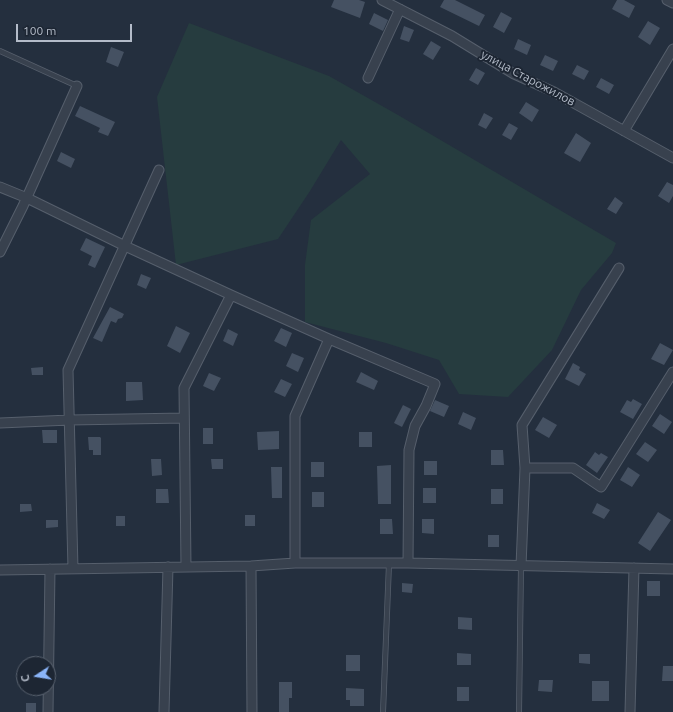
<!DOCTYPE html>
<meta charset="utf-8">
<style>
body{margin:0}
#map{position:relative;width:673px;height:712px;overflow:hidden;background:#242f3e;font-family:Ubuntu,sans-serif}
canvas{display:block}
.north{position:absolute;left:16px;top:656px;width:40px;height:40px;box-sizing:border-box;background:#1d2633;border:1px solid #59626f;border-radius:50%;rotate:258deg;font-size:11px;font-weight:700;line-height:16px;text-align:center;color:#b4bcc9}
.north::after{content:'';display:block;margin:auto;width:14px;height:18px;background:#8ab4f8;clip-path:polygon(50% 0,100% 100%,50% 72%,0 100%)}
.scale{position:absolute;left:16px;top:24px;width:116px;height:18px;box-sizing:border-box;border:2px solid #b4bcc9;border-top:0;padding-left:5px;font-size:12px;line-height:14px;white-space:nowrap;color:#b4bcc9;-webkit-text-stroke:3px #1d2633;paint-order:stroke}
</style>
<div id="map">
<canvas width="673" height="712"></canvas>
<div class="north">С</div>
<div class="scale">100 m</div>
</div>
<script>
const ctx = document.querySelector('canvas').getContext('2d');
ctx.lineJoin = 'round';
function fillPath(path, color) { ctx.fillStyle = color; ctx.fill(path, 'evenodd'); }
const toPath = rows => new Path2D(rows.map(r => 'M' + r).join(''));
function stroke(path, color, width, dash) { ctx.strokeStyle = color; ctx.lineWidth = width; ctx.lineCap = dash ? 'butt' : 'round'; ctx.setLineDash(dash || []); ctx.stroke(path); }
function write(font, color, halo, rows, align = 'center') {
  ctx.font = font + ' Ubuntu,sans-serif'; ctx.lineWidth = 4; ctx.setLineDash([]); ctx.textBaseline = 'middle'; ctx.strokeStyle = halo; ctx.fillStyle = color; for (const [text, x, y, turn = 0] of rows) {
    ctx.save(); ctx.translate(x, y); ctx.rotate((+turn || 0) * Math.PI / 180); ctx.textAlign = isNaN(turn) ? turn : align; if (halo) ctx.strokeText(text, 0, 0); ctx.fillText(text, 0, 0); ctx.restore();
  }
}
fillPath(toPath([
 [189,23,329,76,398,115,616,243,612,253,581,290,552,350,508,397,459,394,439,360,386,343,305,322,305,265,311,220,370,174,341,140,310,191,278,239,176,265,157,97]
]), '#263c3f');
fillPath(toPath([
 [334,0,359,0,365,2,360,18,331,7],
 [444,0,455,0,485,15,479,26,440,7],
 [617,0,624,0,635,6,629,18,612,9],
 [501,12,512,18,504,33,493,27],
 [374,13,388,20,383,31,369,24],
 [648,21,660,28,650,45,638,37],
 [404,26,414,30,409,42,400,39],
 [518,39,531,45,527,55,514,49],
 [431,41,441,47,433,60,423,54],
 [111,47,124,52,118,67,106,62],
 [545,55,558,61,553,71,540,65],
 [577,65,589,71,584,80,572,74],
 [476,68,485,73,478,85,469,80],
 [601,78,614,85,609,94,596,87],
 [526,102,539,110,532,122,519,113],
 [80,106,115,122,108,136,98,132,100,128,75,116],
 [484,113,493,118,486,129,478,125],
 [509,123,518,128,511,140,502,135],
 [576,133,591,143,580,162,564,153],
 [61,152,75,159,71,168,57,161],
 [667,182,673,185,673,196,669,203,658,196],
 [615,197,623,203,616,214,607,209],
 [86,238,105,247,95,268,88,265,92,256,80,250],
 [141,274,151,278,146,289,137,285],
 [110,307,124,314,122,318,118,319,116,323,111,321,102,342,93,338],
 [176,326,190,333,180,353,167,346],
 [281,328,292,333,286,347,274,341],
 [228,329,238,334,233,346,223,341],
 [660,343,673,350,664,365,651,359],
 [292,353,304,358,298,372,286,366],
 [573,363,580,367,579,370,586,374,579,386,565,379],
 [43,367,43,375,32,375,31,368],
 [361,372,378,381,374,390,356,382],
 [209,373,221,378,214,391,203,386],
 [281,379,292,384,285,397,274,392],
 [126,382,142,382,143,400,126,401],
 [633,399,642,404,633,419,620,412,627,400,631,402],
 [435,400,449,406,444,417,430,411],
 [403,405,411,409,402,427,394,423],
 [463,412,476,418,471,430,458,424],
 [660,414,672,422,664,434,652,426],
 [543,417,557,425,549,438,535,430],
 [203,428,213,428,213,444,203,444],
 [42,430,57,430,57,443,43,443],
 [279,431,279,449,258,450,257,432],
 [359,432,372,432,372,447,359,447],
 [88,437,100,437,101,438,101,455,93,455,93,450,89,450],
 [645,442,657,450,648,462,636,454],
 [491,450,503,450,504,465,491,465],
 [595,452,599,455,601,453,608,457,597,473,586,465],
 [151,459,161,459,162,475,152,476],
 [211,459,223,459,223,469,212,469],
 [424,461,437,461,437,475,424,475],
 [311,462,324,462,324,477,311,477],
 [391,465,391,504,378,504,377,466],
 [271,467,282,467,282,498,272,498],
 [628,467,640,475,632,487,620,480],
 [423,488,436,488,436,503,423,503],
 [156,489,168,489,169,503,156,503],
 [491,489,503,489,503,504,491,504],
 [312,492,324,492,324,507,312,507],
 [597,503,610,510,604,519,592,513],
 [20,504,31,504,32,511,20,512],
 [658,512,671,520,650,551,638,543],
 [245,515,255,515,255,526,245,526],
 [116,516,125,516,125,526,116,526],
 [380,519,392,519,393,534,380,534],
 [422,519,434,519,434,534,422,533],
 [46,520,58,520,58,527,46,528],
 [488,535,499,535,499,547,488,547],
 [647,581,660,581,660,596,647,596],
 [402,583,413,584,412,593,402,592],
 [458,617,472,618,472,630,458,629],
 [457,653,471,654,471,665,457,665],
 [579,654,590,654,590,664,579,663],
 [346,655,360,655,360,671,346,671],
 [663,666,673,666,673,681,662,681],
 [539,680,553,680,552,692,538,691],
 [592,681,609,681,609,701,592,701],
 [279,682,292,682,292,698,289,698,289,712,279,712],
 [457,687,469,687,469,701,457,701],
 [346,688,364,689,364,706,350,706,350,700,346,700],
 [26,703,36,703,36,712,26,712]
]), '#455162');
const service = toPath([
 [0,51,77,86],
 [383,712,389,564],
 [519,712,521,566]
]);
const minor = toPath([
 [382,0,452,36,514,74,554,92,673,158],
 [667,0,673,3],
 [368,78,400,9],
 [624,131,673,49],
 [0,187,27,198,125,246,231,295,329,339,435,384,426,406,415,426,409,450,408,563],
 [0,252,23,206,77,86],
 [0,423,70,420,184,418],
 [525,468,573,468,601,487,673,372],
 [295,563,295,416,329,339],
 [251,566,252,712],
 [521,566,525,468,522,425,619,268],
 [186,567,184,388,231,295],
 [73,569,68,370,159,170],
 [0,570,251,566,295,563,408,563,673,569],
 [48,712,50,569],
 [164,712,168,567],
 [630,712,634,568]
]);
stroke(service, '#565f6c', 6);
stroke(minor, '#565f6c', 11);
stroke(service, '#38414e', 4.5);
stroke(minor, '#38414e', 9);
write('12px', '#b4bcc9', '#1d2633', [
 ["улица Старожилов",528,78,28]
]);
</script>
